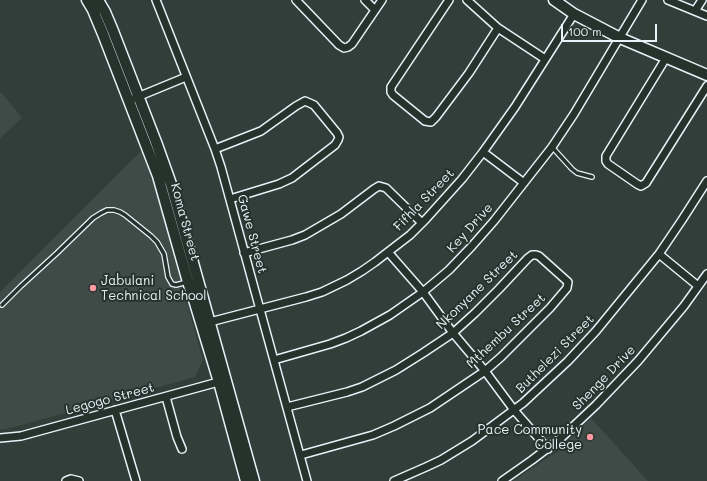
<!DOCTYPE html>
<style>
body{margin:0}
#map{position:relative;width:707px;height:481px;overflow:hidden;background:#323e39;font-family:Mali,sans-serif}
canvas{display:block}
.scale{position:absolute;left:561px;top:24px;width:96px;height:18px;box-sizing:border-box;border:2px solid #e8f1f8;border-top:0;padding-left:5px;font-size:12px;line-height:14px;white-space:nowrap;color:#e8f1f8;-webkit-text-stroke:3px #26332d;paint-order:stroke}
</style>
<div id="map">
<canvas width="707" height="481"></canvas>
<div class="scale">100 m</div>
</div>
<script>
const ctx = document.querySelector('canvas').getContext('2d');
ctx.lineJoin = 'round';
function fillPath(path, color) { ctx.fillStyle = color; ctx.fill(path, 'evenodd'); }
const toPath = rows => new Path2D(rows.map(r => 'M' + r).join(''));
function stroke(path, color, width, dash) { ctx.strokeStyle = color; ctx.lineWidth = width; ctx.lineCap = dash ? 'butt' : 'round'; ctx.setLineDash(dash || []); ctx.stroke(path); }
function write(font, color, halo, rows, align = 'center') {
  ctx.font = font + ' Mali,sans-serif'; ctx.lineWidth = 4; ctx.setLineDash([]); ctx.textBaseline = 'middle'; ctx.strokeStyle = halo; ctx.fillStyle = color; for (const [text, x, y, turn = 0] of rows) {
    ctx.save(); ctx.translate(x, y); ctx.rotate((+turn || 0) * Math.PI / 180); ctx.textAlign = isNaN(turn) ? turn : align; if (halo) ctx.strokeText(text, 0, 0); ctx.fillText(text, 0, 0); ctx.restore();
  }
}
fillPath(toPath([
 [1,92,22,118,0,138,0,93],
 [142,150,153,177,180,279,203,360,195,377,29,423,2,430,0,429,0,292],
 [591,418,648,481,513,481,558,451]
]), '#3f4b46');
const lane = toPath([
 [552,147,572,169,577,173,592,177],
 [2,305,21,286,57,253,93,218,101,213,107,210,114,210,120,212,125,215,151,236,157,242,164,254,168,277,172,284,176,285,187,282]
]);
const street = toPath([
 [156,0,215,149,221,167,307,481],
 [296,0,339,45,344,48,348,47,352,44,382,0],
 [365,0,375,10],
 [449,0,391,87,391,92,393,95,425,121,431,122,436,117,469,73,498,28],
 [467,0,498,28,545,59],
 [668,0,707,16],
 [695,11,702,0],
 [666,58,606,156,606,161,608,164,637,184,641,186,646,183,707,86],
 [135,98,186,77],
 [215,149,261,131,296,106,305,101,314,105,337,133,339,137,338,140,335,145,292,178,279,184,230,199],
 [483,152,524,183],
 [388,252,423,292,453,333,485,371,514,410,548,449],
 [244,253,292,240,305,235,341,214,374,189,379,186,386,188,422,223],
 [659,254,698,286],
 [206,323,306,297,322,292,347,280,362,271,375,262,410,235,426,219,462,179,483,152,515,107,574,14],
 [274,360,330,344,346,338,361,331,390,315,423,292,449,270,472,246,494,221,552,147,574,114,642,0],
 [166,397,177,437,182,449],
 [287,407,347,392,362,387,396,370,423,353,453,333,475,313,499,289,528,258,532,255,536,255,539,256,568,282,567,288,550,308,501,357,485,371,430,408,394,426,373,435,301,455],
 [115,410,136,481],
 [0,438,21,436,222,381],
 [66,481,71,479,79,481],
 [394,481,426,467,441,460,472,441,523,403,568,361,596,331,659,254,682,220,707,181],
 [502,481,532,460,561,438,596,405,638,361,684,306,707,274]
]);
const secondary = toPath([
 [87,0,93,10,103,34,158,176,188,282,195,303,219,382,246,481],
 [98,0,105,12,113,31,156,142,171,184,254,481],
 [554,0,574,14,620,38,707,75]
]);
stroke(lane, '#e8f1f8', 6);
stroke(street, '#e8f1f8', 10);
stroke(secondary, '#e8f1f8', 13);
stroke(lane, '#26332d', 3.5);
stroke(street, '#26332d', 7);
stroke(secondary, '#26332d', 10);
for (const [x, y, r, color] of [
 [93,288,4,"#ff9aa2"],
 [590,437,4,"#ff9aa2"]
]) { const dot = new Path2D(); dot.arc(x, y, r, 0, 2 * Math.PI); ctx.fillStyle = color; ctx.fill(dot); stroke(dot, '#26332d', 1.5); }
write('13px', '#e8f1f8', '#26332d', [
 ["Fifhla Street",424,200,-46],
 ["Koma Street",185,222,75],
 ["Key Drive",470,228,-48],
 ["Gawe Street",252,234,75],
 ["Nkonyane Street",477,290,-44],
 ["Mthembu Street",506,331,-43],
 ["Buthelezi Street",555,354,-45],
 ["Shenge Drive",604,378,-46],
 ["Legogo Street",110,399,-15]
]);
write('13px', '#e8f1f8', '#26332d', [
 ["Jabulani",101,281],
 ["Technical School",101,296],
 ["Pace Community",582,430,"right"],
 ["College",582,445,"right"]
], 'left');
</script>
